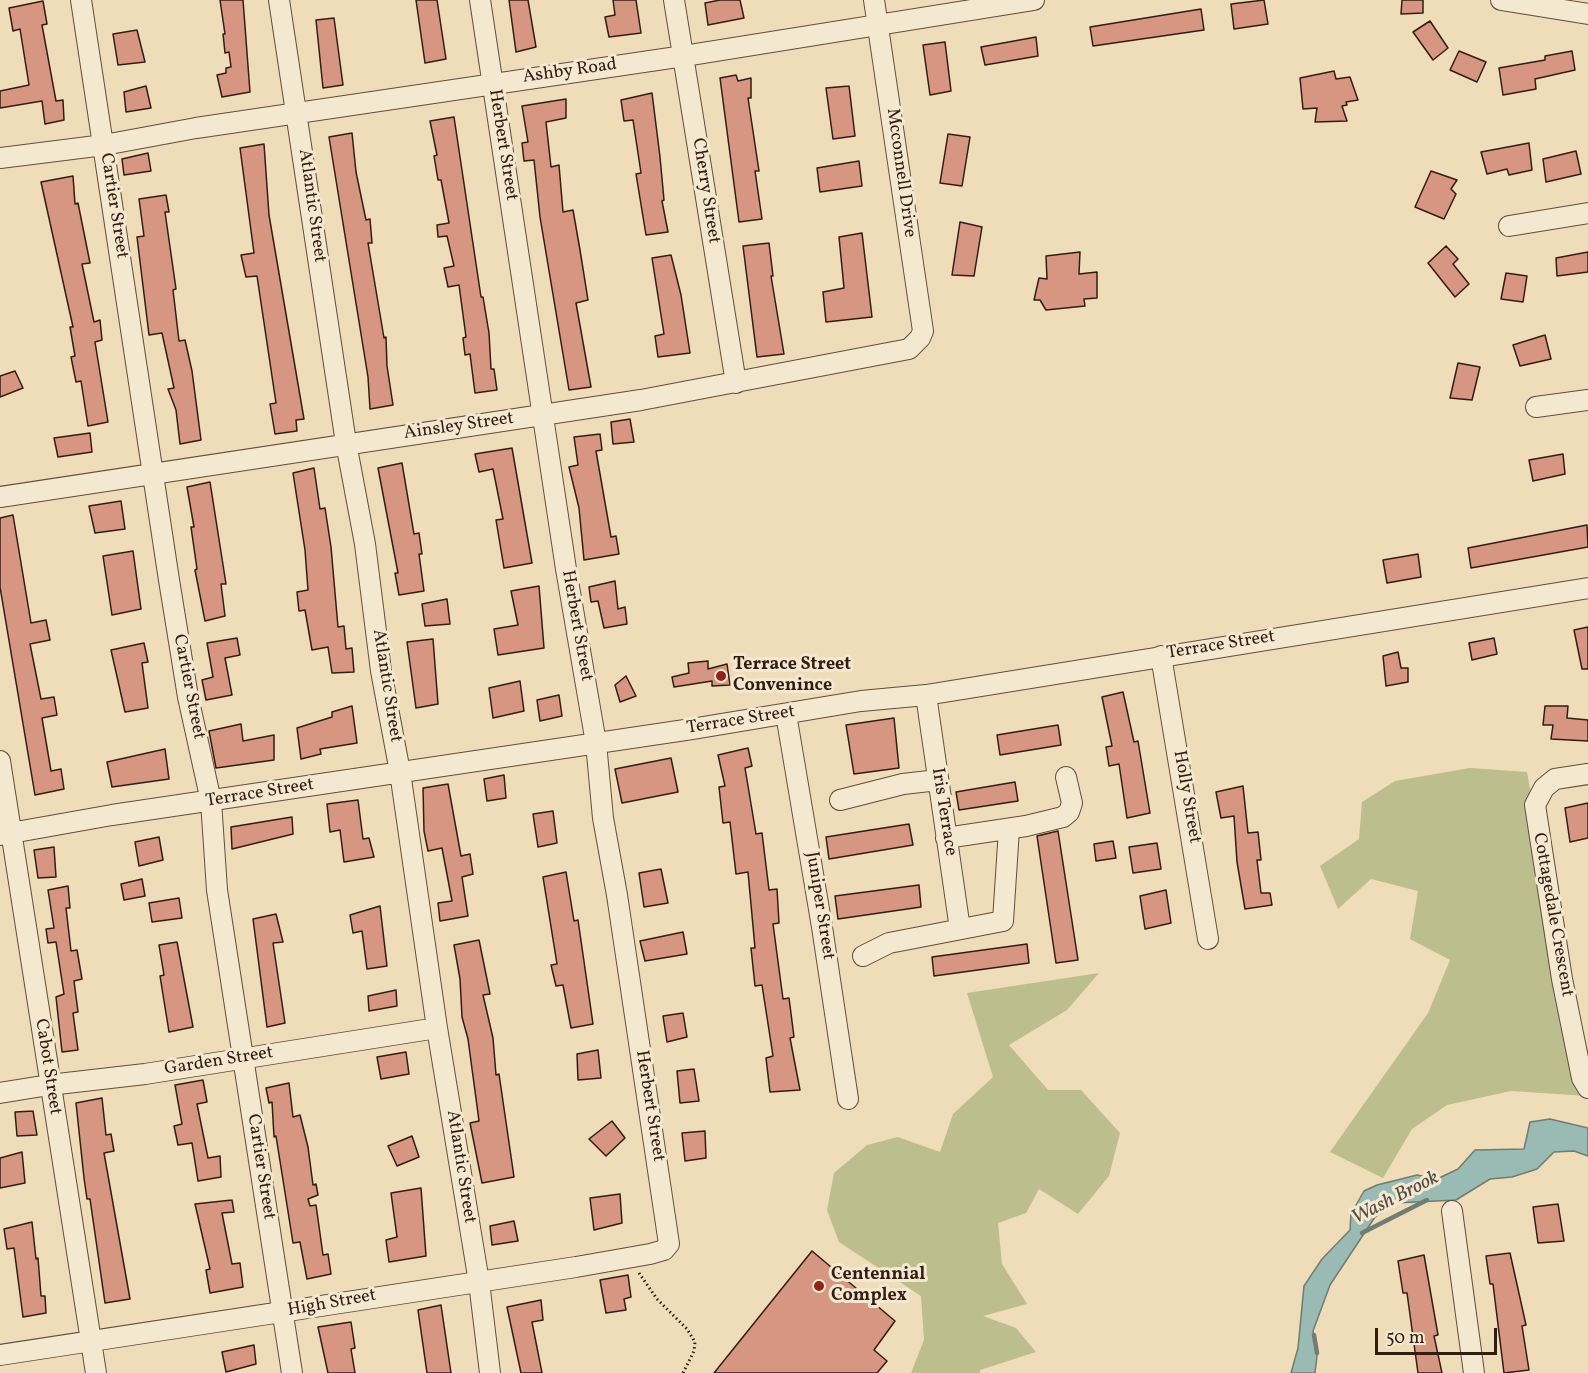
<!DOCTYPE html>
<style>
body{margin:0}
#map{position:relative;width:1588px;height:1373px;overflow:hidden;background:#efdcb8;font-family:Vollkorn,serif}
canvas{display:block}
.scale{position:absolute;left:1375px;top:1328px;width:122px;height:27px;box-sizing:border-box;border:3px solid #331d12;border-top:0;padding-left:8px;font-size:18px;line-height:21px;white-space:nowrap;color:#331d12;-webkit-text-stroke:4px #f5e8d1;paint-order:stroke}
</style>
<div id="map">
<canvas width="1588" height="1373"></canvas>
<div class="scale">50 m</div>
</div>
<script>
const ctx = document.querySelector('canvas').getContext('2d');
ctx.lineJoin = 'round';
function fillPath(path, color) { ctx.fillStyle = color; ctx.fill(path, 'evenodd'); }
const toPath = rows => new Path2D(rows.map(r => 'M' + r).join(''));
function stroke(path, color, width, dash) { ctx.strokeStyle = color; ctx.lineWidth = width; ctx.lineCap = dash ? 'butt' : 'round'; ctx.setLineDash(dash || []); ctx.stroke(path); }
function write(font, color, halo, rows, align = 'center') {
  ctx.font = font + ' Vollkorn,serif'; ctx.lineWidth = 6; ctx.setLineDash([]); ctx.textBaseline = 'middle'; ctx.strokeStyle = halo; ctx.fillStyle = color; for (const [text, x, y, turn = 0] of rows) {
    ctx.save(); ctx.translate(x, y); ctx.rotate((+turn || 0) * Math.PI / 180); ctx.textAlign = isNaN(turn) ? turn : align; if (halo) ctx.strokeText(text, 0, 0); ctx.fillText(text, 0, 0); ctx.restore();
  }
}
fillPath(toPath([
 [1470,768,1527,772,1541,850,1588,1052,1588,1096,1511,1091,1447,1105,1412,1129,1383,1178,1330,1152,1428,1013,1450,960,1410,939,1418,891,1371,879,1338,909,1320,866,1359,839,1362,802,1395,781],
 [1099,973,1067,1010,1009,1045,1048,1090,1081,1090,1120,1133,1109,1176,1078,1214,1039,1189,1026,1213,998,1223,1002,1264,1027,1304,983,1316,1016,1328,1036,1352,980,1370,980,1373,911,1373,924,1340,921,1296,839,1242,827,1210,834,1173,867,1145,898,1137,940,1152,953,1114,993,1077,967,993]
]), '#bcbf8d');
const water = toPath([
 [1550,1119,1588,1128,1588,1156,1574,1151,1554,1152,1537,1169,1512,1177,1490,1179,1456,1200,1396,1203,1375,1217,1330,1285,1313,1331,1317,1356,1315,1373,1291,1373,1298,1348,1304,1286,1322,1259,1350,1230,1351,1214,1364,1191,1377,1185,1417,1175,1437,1179,1458,1169,1475,1150,1524,1149,1530,1122,1550,1119]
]);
fillPath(water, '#9abbb3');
stroke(water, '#717c73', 1.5);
stroke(toPath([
 [1362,1233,1427,1200],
 [1314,1335,1317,1353]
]), '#717c73', 4.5);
const building = toPath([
 [220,0,243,0,250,92,222,97,217,75,226,73,226,68,231,67,229,52,225,53,223,34,225,34,220,0],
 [416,0,437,0,446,59,425,63,416,0],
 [509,0,528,0,536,47,516,52,509,0],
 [613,0,636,0,641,33,609,37,605,17,615,15,613,0],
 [720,0,740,0,744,18,708,25,705,3,720,0],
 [1264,0,1268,24,1234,29,1231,4,1264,0],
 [1402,0,1423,0,1423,13,1401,14,1402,0],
 [43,1,47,24,42,25,56,101,63,100,64,120,45,124,42,101,0,108,0,91,29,85,20,29,13,31,9,8,43,1],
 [1201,9,1204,30,1093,46,1090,27,1201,9],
 [334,18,343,85,323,88,316,20,334,18],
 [1430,21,1448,48,1433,60,1413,32,1430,21],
 [137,30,145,62,118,65,113,34,137,30],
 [1036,37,1038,56,985,65,981,47,1036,37],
 [945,42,951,91,930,95,923,45,945,42],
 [1459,51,1486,62,1477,82,1450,70,1459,51],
 [1572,51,1575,70,1535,79,1536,89,1503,95,1499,68,1545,60,1545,56,1572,51],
 [1334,71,1336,79,1350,77,1358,100,1346,102,1347,105,1342,106,1347,121,1315,122,1317,108,1303,109,1300,78,1334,71],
 [736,75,738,81,751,78,751,98,748,98,759,171,755,171,762,219,739,222,720,78,736,75],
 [146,86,151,108,126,112,124,92,146,86],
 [849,86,855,136,833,139,826,88,849,86],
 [652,93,660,157,664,200,662,201,668,232,646,235,636,174,641,173,633,120,624,121,621,100,652,93],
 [566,99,566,118,546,122,551,167,559,165,563,212,573,210,580,250,588,300,576,303,591,387,569,390,540,217,534,160,524,161,522,143,528,142,522,106,566,99],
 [454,117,481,297,483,297,489,333,491,369,494,369,497,390,475,393,470,354,465,355,463,338,466,337,459,285,448,287,444,268,454,266,447,236,438,237,437,225,449,223,441,180,438,180,434,156,437,155,430,121,454,117],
 [352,133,356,172,366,220,370,219,372,243,368,243,384,338,386,337,387,366,393,405,370,409,368,377,329,137,352,133],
 [948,134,970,137,962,186,940,183,948,134],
 [1529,143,1532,170,1509,175,1507,169,1487,174,1481,152,1529,143],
 [264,144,269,215,304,419,296,420,297,431,275,434,270,404,276,403,257,276,246,277,241,255,254,253,240,148,264,144],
 [1576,151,1581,174,1546,182,1543,159,1576,151],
 [148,153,151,171,124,175,122,159,148,153],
 [859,161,862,186,820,192,817,168,859,161],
 [1431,171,1457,180,1451,189,1456,194,1444,219,1415,207,1431,171],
 [73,176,75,204,78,203,90,263,82,264,94,322,100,320,102,340,95,342,108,422,88,426,81,381,76,382,71,357,75,356,70,327,73,327,41,182,73,176],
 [166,195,169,212,165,212,176,289,173,290,179,341,185,340,192,371,201,440,180,444,176,410,168,389,174,388,162,333,149,335,137,237,144,236,139,199,166,195],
 [960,222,982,227,974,276,952,275,960,222],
 [862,233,872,317,826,322,823,292,844,288,839,237,862,233],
 [769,243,773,276,771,276,784,354,757,357,743,246,769,243],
 [1446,246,1458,259,1453,264,1469,284,1455,297,1428,263,1446,246],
 [1080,252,1079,274,1097,272,1097,298,1084,299,1085,306,1046,310,1040,300,1034,300,1039,278,1047,279,1046,256,1080,252],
 [1588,252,1588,272,1557,276,1556,258,1588,252],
 [671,255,681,295,690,353,658,357,655,336,664,334,652,258,671,255],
 [1506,273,1527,276,1523,302,1501,299,1506,273],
 [1545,335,1551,359,1520,366,1513,345,1545,335],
 [1458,363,1480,367,1472,400,1450,398,1458,363],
 [15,371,23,388,0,397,0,376,15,371],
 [630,419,634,442,613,444,611,422,630,419],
 [90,433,92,452,58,457,54,438,90,433],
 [600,434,602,450,596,451,611,537,616,536,619,554,584,560,579,508,569,467,578,465,574,437,600,434],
 [512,448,532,563,504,568,496,520,503,519,493,469,479,472,475,454,512,448],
 [1563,454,1565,474,1533,481,1529,460,1563,454],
 [402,463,414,534,419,533,422,554,419,554,424,591,399,595,395,573,398,573,378,468,402,463],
 [314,468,320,509,325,508,331,547,338,627,344,626,346,649,352,648,354,672,332,673,328,647,312,650,305,610,299,611,297,592,308,590,305,550,293,473,314,468],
 [210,482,226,584,221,584,225,616,205,621,195,570,197,569,191,527,194,527,187,487,210,482],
 [121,501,125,529,95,533,89,506,121,501],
 [13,515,31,623,46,620,50,640,30,644,41,699,54,697,57,715,42,718,51,771,61,769,64,789,35,795,0,587,0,518,13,515],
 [1587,525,1588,547,1471,568,1468,548,1587,525],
 [133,551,141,609,112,615,103,556,133,551],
 [1418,554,1421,577,1387,583,1383,560,1418,554],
 [615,581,618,609,625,607,627,624,604,628,598,601,591,602,589,587,615,581],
 [539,586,544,648,498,655,494,629,518,625,511,591,539,586],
 [447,599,450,624,425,626,422,604,447,599],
 [1588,627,1588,669,1582,669,1574,630,1588,627],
 [237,638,240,655,225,658,232,695,206,700,202,680,213,677,207,643,237,638],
 [1494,638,1497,654,1472,660,1469,643,1494,638],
 [433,639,438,704,416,708,407,642,433,639],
 [144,643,148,662,142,663,148,708,125,712,111,650,144,643],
 [1398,652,1401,668,1408,668,1408,682,1386,686,1383,656,1398,652],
 [708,661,708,669,727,664,730,685,712,686,712,681,674,687,672,677,689,673,688,663,708,661],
 [626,676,636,696,620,702,615,685,626,676],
 [520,681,524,711,493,718,489,688,520,681],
 [1123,692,1134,742,1138,741,1150,813,1127,818,1119,764,1109,766,1106,747,1112,746,1102,697,1123,692],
 [559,695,562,716,540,721,537,700,559,695],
 [352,706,357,743,320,749,321,754,301,759,297,728,332,717,332,712,352,706],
 [1545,706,1568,706,1567,718,1588,720,1588,741,1551,739,1553,725,1543,725,1545,706],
 [894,718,899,768,854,774,846,725,894,718],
 [241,724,243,741,274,735,274,760,216,768,209,731,241,724],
 [1058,725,1061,745,1000,755,997,735,1058,725],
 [748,748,752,766,745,768,756,834,762,833,769,890,777,889,779,923,773,924,783,999,789,998,794,1037,790,1038,800,1090,770,1092,766,1058,773,1056,762,985,755,986,751,948,755,948,748,872,736,874,730,822,723,823,719,787,725,786,718,755,748,748],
 [165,749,169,779,112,787,107,762,165,749],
 [671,758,678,792,622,803,615,769,671,758],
 [504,775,506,798,487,801,484,779,504,775],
 [1015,782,1018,801,959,810,956,792,1015,782],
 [448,784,461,856,470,854,473,874,462,877,468,916,440,921,438,903,452,901,442,848,428,851,424,831,423,788,448,784],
 [1243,786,1248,833,1258,832,1261,860,1257,860,1261,893,1270,893,1272,905,1245,909,1237,862,1234,816,1221,818,1216,792,1243,786],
 [358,800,363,839,369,838,374,857,344,862,340,830,330,832,327,804,358,800],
 [1588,803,1588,838,1570,842,1565,808,1588,803],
 [553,811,557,843,538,847,533,814,553,811],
 [292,817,293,834,232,849,231,827,292,817],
 [909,824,913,845,829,859,826,837,909,824],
 [1058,831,1078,960,1056,963,1037,836,1058,831],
 [159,837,163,860,139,866,135,842,159,837],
 [1113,841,1116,858,1096,861,1094,844,1113,841],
 [1157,843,1161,869,1133,873,1129,847,1157,843],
 [54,847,56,877,38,878,34,850,54,847],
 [661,869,668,903,644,907,639,873,661,869],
 [566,872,574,921,578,920,593,1024,571,1028,563,985,556,986,551,965,557,964,543,877,566,872],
 [142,879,145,896,124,900,121,884,142,879],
 [919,885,921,907,838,919,835,896,919,885],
 [68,886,70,908,66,908,71,951,77,950,82,979,74,981,78,1012,73,1013,78,1050,62,1052,56,997,64,994,56,942,48,943,46,929,54,928,48,890,68,886],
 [1166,890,1171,923,1145,929,1140,896,1166,890],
 [179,898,182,918,152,922,149,903,179,898],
 [380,906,387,966,367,969,362,931,353,933,350,915,380,906],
 [276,914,283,942,273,943,285,1023,267,1027,253,919,276,914],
 [683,932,687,954,645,961,640,941,683,932],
 [479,940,490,994,483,995,493,1038,496,1075,499,1074,514,1177,482,1183,470,1123,479,1121,468,1039,462,1017,460,979,454,945,479,940],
 [177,942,193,1027,169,1032,160,976,164,975,159,945,177,942],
 [1027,944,1029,963,934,976,932,957,1027,944],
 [396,990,397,1006,369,1011,368,996,396,990],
 [683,1013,687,1037,667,1042,663,1016,683,1013],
 [598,1050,601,1078,578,1080,577,1054,598,1050],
 [406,1052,409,1074,381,1079,377,1057,406,1052],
 [694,1069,699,1101,680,1103,677,1071,694,1069],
 [203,1080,207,1102,197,1104,208,1158,220,1156,221,1177,198,1181,192,1143,178,1145,174,1126,182,1124,175,1085,203,1080],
 [289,1083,293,1117,300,1115,308,1147,313,1185,316,1184,318,1195,308,1199,310,1206,316,1205,323,1255,328,1254,331,1274,307,1279,300,1242,293,1243,276,1136,274,1137,272,1102,269,1103,266,1088,289,1083],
 [102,1098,106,1135,111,1134,114,1151,104,1153,130,1299,105,1303,90,1199,87,1199,84,1178,76,1103,102,1098],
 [33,1111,37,1135,17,1136,15,1112,33,1111],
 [612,1121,625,1138,606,1156,589,1139,612,1121],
 [705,1131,706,1158,685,1161,682,1133,705,1131],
 [412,1136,419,1157,397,1166,388,1146,412,1136],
 [22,1152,25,1183,0,1188,0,1158,22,1152],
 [421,1188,426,1256,389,1262,386,1240,397,1237,391,1193,421,1188],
 [620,1194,622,1223,594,1230,590,1198,620,1194],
 [232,1200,234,1212,222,1213,232,1264,240,1263,243,1287,210,1293,206,1270,210,1269,195,1204,232,1200],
 [1558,1204,1564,1241,1538,1243,1533,1207,1558,1204],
 [514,1221,518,1241,492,1245,490,1226,514,1221],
 [32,1222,36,1259,38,1258,41,1296,45,1296,46,1313,23,1317,14,1248,7,1249,4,1229,32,1222],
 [812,1251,895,1321,874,1350,887,1361,877,1373,714,1373,812,1251],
 [1510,1253,1526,1325,1522,1326,1529,1370,1504,1373,1493,1284,1490,1284,1486,1256,1510,1253],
 [1424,1255,1438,1335,1434,1336,1442,1373,1418,1373,1407,1293,1403,1293,1398,1261,1424,1255],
 [628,1275,631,1297,624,1299,626,1310,606,1313,600,1280,628,1275],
 [541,1300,543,1320,532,1322,542,1373,521,1373,507,1307,541,1300],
 [441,1305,451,1373,427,1373,418,1310,441,1305],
 [351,1322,355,1348,351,1349,355,1373,328,1373,318,1327,351,1322],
 [254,1345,256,1364,226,1372,222,1352,254,1345]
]);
fillPath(building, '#d69681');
stroke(building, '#331d12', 1.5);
const minor = toPath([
 [81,0,169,580,188,697,211,801,217,890,292,1373],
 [279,0,346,443,365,544,381,671,400,772,437,1028,479,1282,490,1373],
 [674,0,736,383],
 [1501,0,1588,14],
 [0,158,104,145,196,128,684,56,1034,0],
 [1509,226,1588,213],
 [1536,407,1588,400],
 [0,497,641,400,909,349,920,338,923,331,874,0],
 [1161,656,1208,939],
 [926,695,960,929],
 [786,714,822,927,848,1099],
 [0,761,96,1373],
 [1588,774,1555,779,1544,788,1535,805,1562,979,1582,1078,1588,1088],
 [840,800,903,784,938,780],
 [0,835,112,815,692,729,861,701,926,695,1588,588],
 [946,838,1026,826,1063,817,1069,812,1072,803,1066,777],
 [863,956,889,943,1003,921,1009,829],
 [0,1093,49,1085,145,1074,437,1028],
 [1452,1211,1474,1373],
 [0,1355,576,1267,650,1254,664,1250,669,1244,617,895,603,818,596,743,566,569,480,0]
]);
stroke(minor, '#624d3c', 22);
stroke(toPath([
 [639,1273,657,1299,687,1329,695,1342,694,1351,683,1373]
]), '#331d12', 3, [1.5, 3]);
stroke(minor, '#f5e8d1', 20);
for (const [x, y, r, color] of [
 [721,676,6,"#8f2418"],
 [819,1286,6,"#8f2418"]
]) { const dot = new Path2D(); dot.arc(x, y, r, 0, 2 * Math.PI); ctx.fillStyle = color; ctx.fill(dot); stroke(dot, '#f5e8d1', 2); }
write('18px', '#331d12', '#f5e8d1', [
 ["Ashby Road",570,72,-8],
 ["Herbert Street",502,145,81],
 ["Mcconnell Drive",900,173,82],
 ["Cherry Street",705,191,81],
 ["Cartier Street",113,206,81],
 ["Atlantic Street",311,206,82],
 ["Ainsley Street",459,427,-8],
 ["Herbert Street",576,626,80],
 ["Terrace Street",1221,646,-9],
 ["Atlantic Street",386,686,81],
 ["Cartier Street",188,687,79],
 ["Terrace Street",741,721,-9],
 ["Terrace Street",260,794,-9],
 ["Holly Street",1186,797,80],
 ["Iris Terrace",943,812,81],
 ["Juniper Street",819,906,81],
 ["Cottagedale Crescent",1552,915,80],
 ["Garden Street",219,1062,-9],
 ["Cabot Street",47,1067,81],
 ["Herbert Street",649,1106,81],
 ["Cartier Street",260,1167,81],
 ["Atlantic Street",460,1167,81],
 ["High Street",332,1304,-10]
]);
write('bold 18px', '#331d12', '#f5e8d1', [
 ["Terrace Street",733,666],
 ["Convenince",733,687],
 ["Centennial",831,1276],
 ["Complex",831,1297]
], 'left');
write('italic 20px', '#524c42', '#f5e8d1', [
 ["Wash Brook",1396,1199,-27]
]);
</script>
